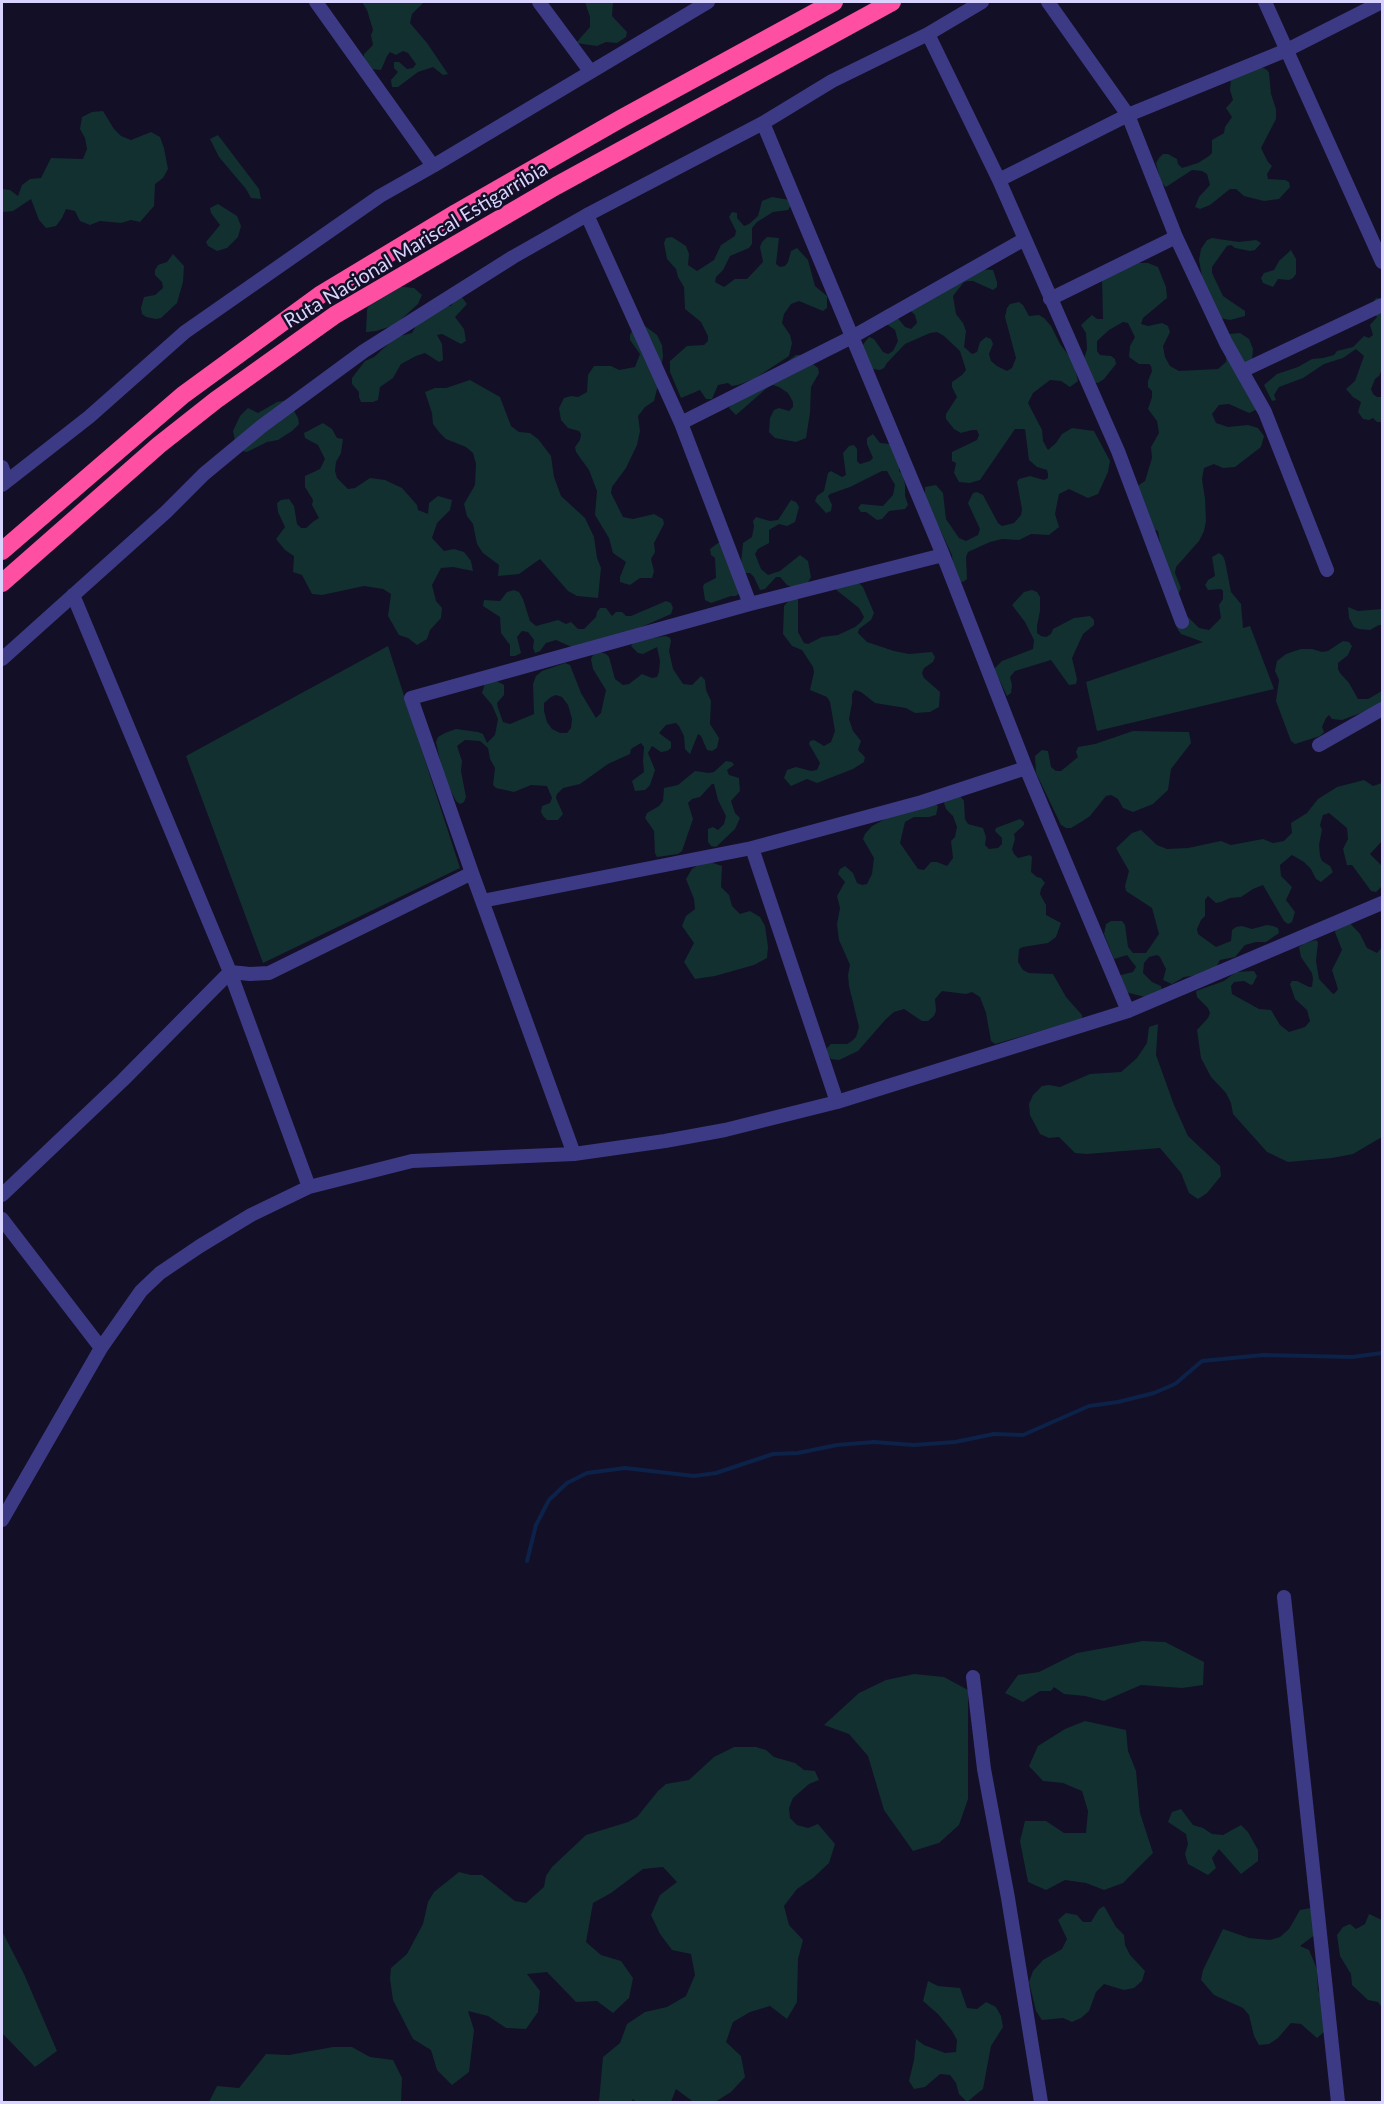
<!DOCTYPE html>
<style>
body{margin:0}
#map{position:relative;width:1384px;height:2104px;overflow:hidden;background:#130f26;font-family:Lato,sans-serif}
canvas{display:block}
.frame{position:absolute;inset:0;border:3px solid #d9d4ff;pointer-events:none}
</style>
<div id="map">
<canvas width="1384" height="2104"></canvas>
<div class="frame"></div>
</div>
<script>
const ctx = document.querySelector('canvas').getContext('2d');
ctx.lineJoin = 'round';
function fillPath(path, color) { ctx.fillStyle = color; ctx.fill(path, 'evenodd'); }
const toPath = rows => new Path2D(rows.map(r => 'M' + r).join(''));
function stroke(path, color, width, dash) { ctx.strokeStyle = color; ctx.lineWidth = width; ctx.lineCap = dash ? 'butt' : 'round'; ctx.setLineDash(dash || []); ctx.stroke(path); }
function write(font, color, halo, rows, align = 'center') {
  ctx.font = font + ' Lato,sans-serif'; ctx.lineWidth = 5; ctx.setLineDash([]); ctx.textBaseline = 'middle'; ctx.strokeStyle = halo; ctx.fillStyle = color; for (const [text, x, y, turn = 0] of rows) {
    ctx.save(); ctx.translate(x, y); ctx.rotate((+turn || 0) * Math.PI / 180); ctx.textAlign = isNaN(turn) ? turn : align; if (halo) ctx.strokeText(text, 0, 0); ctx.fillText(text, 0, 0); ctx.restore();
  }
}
fillPath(toPath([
 [362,2,424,2,412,14,410,23,427,43,448,74,443,75,433,67,418,72,398,87,392,87,391,80,398,72,394,68,394,62,399,62,407,69,413,68,416,64,408,53,403,51,396,55,390,52,387,56,381,70,371,69,364,58,364,54,373,45,371,35,373,30,367,10],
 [585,2,613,2,612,16,627,32,626,37,617,43,606,42,597,46,576,43,590,27,590,17],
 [1262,67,1267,70,1269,73,1271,94,1276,109,1276,119,1261,148,1268,162,1272,166,1267,174,1268,179,1285,180,1289,182,1290,187,1279,199,1264,201,1244,196,1236,189,1230,189,1210,205,1200,209,1195,207,1199,197,1210,185,1207,174,1202,171,1192,170,1166,187,1161,183,1156,163,1159,158,1163,154,1168,154,1177,159,1178,164,1182,168,1198,163,1209,156,1212,153,1212,140,1224,133,1225,127,1232,117,1226,108,1233,100,1230,90,1231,79],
 [103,111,114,129,121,136,131,140,151,132,160,137,164,148,168,169,163,178,155,184,154,206,140,222,131,220,121,223,100,221,90,225,80,221,75,211,66,209,62,218,56,226,46,228,39,220,31,199,13,211,3,212,2,189,10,190,18,196,22,185,30,179,41,178,51,158,83,159,87,149,85,138,80,129,82,117,92,112],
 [218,135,259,189,261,199,251,198,246,189,219,157,210,139],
 [772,197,790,200,791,205,788,210,773,212,757,222,752,228,752,244,749,248,730,256,723,270,716,277,715,282,724,287,735,279,747,279,763,262,760,247,762,242,767,237,779,238,776,264,780,267,785,266,788,262,791,251,797,248,808,260,815,286,827,296,827,308,823,311,799,301,791,304,784,314,782,323,790,335,792,343,789,356,754,379,738,385,732,386,728,383,718,385,712,399,706,399,700,390,681,398,670,372,670,361,687,346,704,345,708,341,708,336,701,322,685,309,684,287,678,277,676,269,667,259,664,243,666,238,672,237,686,246,689,254,688,265,697,271,714,260,721,245,735,236,736,231,729,217,732,212,737,213,737,218,744,226,749,224,758,216,762,201],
 [218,204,237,216,241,226,238,237,227,248,217,251,208,246,206,242,220,225,211,213,210,208],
 [1212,238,1239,242,1256,240,1261,243,1255,250,1250,251,1235,248,1231,245,1227,246,1212,267,1212,273,1223,296,1245,311,1245,316,1230,320,1220,318,1203,282,1199,260,1201,249,1207,240],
 [1291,250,1296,259,1296,274,1293,278,1289,280,1278,279,1273,287,1263,283,1261,278,1264,273,1274,270,1279,261],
 [173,254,184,266,183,282,177,303,161,318,156,319,146,317,142,314,141,308,144,297,155,295,163,288,162,282,155,275,155,270,158,265,167,262],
 [1138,263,1148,263,1158,267,1166,287,1167,298,1143,318,1141,324,1148,326,1162,323,1168,326,1170,332,1163,346,1165,357,1170,366,1179,371,1218,369,1226,362,1227,351,1222,341,1229,334,1240,333,1249,339,1253,349,1251,371,1258,409,1249,413,1229,404,1219,405,1212,414,1216,423,1228,427,1248,425,1258,428,1264,436,1261,447,1235,467,1223,468,1214,464,1204,468,1202,479,1205,499,1206,521,1204,531,1199,541,1176,567,1175,573,1181,588,1179,593,1174,593,1158,547,1160,543,1158,531,1153,529,1136,487,1145,481,1152,458,1151,447,1159,433,1157,421,1148,409,1152,397,1152,391,1148,387,1148,381,1152,371,1151,366,1149,364,1139,364,1129,357,1130,346,1135,337,1128,323,1123,322,1109,330,1097,341,1097,351,1100,355,1111,356,1115,359,1116,364,1104,379,1098,383,1093,382,1084,359,1087,349,1086,333,1081,325,1092,315,1097,319,1103,319,1102,279],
 [980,269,993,270,997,282,997,287,993,290,973,281,968,281,964,282,953,296,956,314,963,323,966,331,964,347,972,354,977,352,980,342,986,337,991,339,993,344,989,354,991,361,997,366,1007,371,1012,368,1016,358,1005,317,1007,308,1010,304,1019,302,1023,305,1029,316,1039,315,1044,318,1051,326,1060,344,1073,361,1078,381,1070,387,1061,381,1050,380,1033,393,1028,403,1042,430,1043,441,1048,450,1056,443,1062,434,1072,428,1094,431,1110,461,1108,472,1098,494,1088,498,1069,489,1059,494,1055,514,1059,527,1049,535,1031,534,1019,540,1002,539,990,542,968,552,966,557,967,579,963,582,959,581,953,565,952,555,925,498,925,487,936,485,943,493,946,519,959,538,966,541,978,535,980,529,968,503,973,493,977,492,983,495,998,523,1002,526,1014,523,1021,515,1022,509,1017,482,1019,479,1030,476,1044,480,1048,478,1048,474,1047,470,1037,467,1029,460,1025,429,1015,429,980,480,970,483,959,482,954,473,956,463,952,461,952,452,977,440,979,435,977,430,972,430,961,433,954,429,946,419,946,414,957,397,952,387,952,382,962,375,966,370,960,351,944,336,937,332,930,333,905,344,887,363,884,368,880,370,873,369,866,361,862,346,869,337,874,339,883,352,888,354,893,351,898,341,895,330,888,325,882,325,875,320,877,315,887,309,892,311,905,327,911,329,917,323,915,315,906,306],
 [386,285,414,288,422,295,418,304,395,325,376,331,366,332,367,310,371,300],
 [461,296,467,304,455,317,464,329,466,341,461,344,442,334,437,335,442,344,443,360,439,362,425,353,416,356,401,364,393,378,380,387,378,400,373,402,361,402,359,397,359,392,352,384,352,378,365,361,374,357,396,337,412,333,417,324,446,306,451,306,454,301],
 [1376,298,1382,299,1382,370,1379,376,1375,379,1371,389,1373,394,1377,397,1382,397,1382,422,1377,422,1373,418,1369,420,1363,419,1358,412,1361,402,1353,397,1346,389,1355,381,1364,356,1356,349,1343,358,1324,364,1303,378,1279,387,1274,395,1276,400,1272,401,1264,385,1277,374,1298,367,1312,359,1323,358,1334,355,1337,351,1353,347,1364,336,1369,338,1373,335,1370,325,1377,317,1372,308,1373,302],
 [640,326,645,326,657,335,662,345,663,356,660,377,654,401,645,407,638,416,640,431,637,445,626,468,612,487,611,493,623,517,633,519,654,514,663,519,664,524,654,543,655,552,651,559,654,571,652,578,640,578,630,585,620,582,620,577,626,562,613,553,609,538,595,515,597,491,589,470,576,452,575,447,580,440,581,434,579,431,568,428,561,420,559,408,564,398,571,396,578,397,587,392,588,375,594,366,611,366,619,370,635,367,640,354,630,340,630,335,632,331],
 [796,355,801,355,818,368,819,373,811,387,810,413,806,438,796,442,775,438,769,432,770,418,774,410,779,408,789,411,793,407,793,402,788,393,779,387,773,385,767,388,736,415,729,408,735,400],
 [470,380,500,397,511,426,519,432,530,433,538,439,551,456,554,477,561,496,585,518,594,537,597,558,601,568,598,598,577,596,568,591,540,559,519,574,498,576,499,565,483,553,477,544,473,524,467,516,464,504,475,485,476,464,473,453,466,447,446,439,439,432,433,424,432,413,425,392,435,388,446,388],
 [288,400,298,418,299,424,292,431,278,440,267,442,247,452,237,450,233,431,240,416,248,408,258,413,277,402],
 [323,423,332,429,337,438,343,439,341,453,336,462,335,471,337,478,348,489,355,488,370,478,385,480,402,488,417,505,418,510,428,514,429,503,438,496,452,500,450,510,437,523,432,538,444,551,454,549,464,552,471,561,473,571,453,567,441,568,432,585,436,601,442,608,441,618,430,630,427,639,417,645,408,638,399,635,388,616,391,594,383,589,364,586,322,595,312,594,302,575,293,572,294,556,285,550,276,539,285,527,278,512,277,503,281,500,289,499,294,506,297,524,301,528,306,528,314,521,319,518,312,505,313,500,305,487,305,476,320,469,325,459,318,445,305,438,304,433],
 [873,434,880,443,890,444,899,462,899,471,903,475,905,485,905,496,908,505,905,509,889,511,882,519,877,520,866,512,861,512,858,508,861,504,883,506,893,495,895,485,887,471,882,471,850,487,830,494,828,496,832,505,831,511,826,513,815,501,817,496,824,491,828,473,831,471,842,477,846,475,843,453,849,446,854,445,857,449,857,461,860,464,870,461,873,458,867,444,867,438],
 [791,500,796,502,799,507,795,522,787,526,779,524,769,530,769,543,758,549,755,554,761,569,768,575,780,571,800,555,808,561,811,577,806,586,797,589,787,585,780,577,776,577,765,589,760,590,754,577,750,573,745,573,741,564,743,543,752,537,754,526,753,521,756,517,770,521,778,520],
 [723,542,742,591,736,596,731,596,711,603,705,600,703,587,704,584,716,578,715,558,711,555,710,549,718,543],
 [1219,553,1223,556,1225,561,1231,592,1241,604,1243,628,1250,626,1274,689,1097,731,1086,682,1203,642,1181,634,1178,630,1175,620,1183,615,1188,617,1199,628,1209,630,1221,618,1219,605,1223,599,1223,591,1221,589,1208,590,1205,585,1208,580,1215,576,1212,557],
 [858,582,863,587,874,613,871,620,859,629,858,633,867,642,894,651,909,654,932,652,935,657,933,662,924,668,922,673,924,678,940,692,939,707,930,712,915,713,906,708,875,703,861,692,855,690,852,694,852,703,849,719,853,731,861,741,858,750,865,757,864,762,853,769,817,783,807,779,791,786,784,778,787,770,796,767,811,771,817,770,820,763,809,744,810,741,814,740,824,746,831,742,835,731,830,702,827,697,810,690,814,672,813,667,802,650,792,646,783,634,784,606,791,598,797,597,798,599,798,632,804,643,808,644,822,637,838,635,855,627,861,622,864,617,859,608,835,589],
 [514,590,519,592,523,599,530,621,536,626,558,620,566,624,571,622,578,629,584,629,596,617,597,612,600,608,606,608,612,616,616,612,622,612,626,616,631,616,666,601,671,603,673,608,671,614,628,633,576,649,556,640,546,643,540,651,535,653,533,648,534,640,528,632,522,631,517,637,521,653,515,656,510,656,510,645,501,633,500,617,483,606,484,600,500,601,507,592],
 [1032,590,1037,592,1040,597,1040,611,1037,626,1037,633,1041,636,1046,637,1051,634,1053,629,1074,618,1090,616,1094,620,1094,625,1083,634,1072,658,1077,679,1076,684,1069,685,1051,660,1015,671,1010,677,1012,685,1011,693,1007,696,994,669,1002,661,1033,649,1034,640,1025,622,1012,605,1024,592],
 [1348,607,1358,611,1382,609,1382,625,1379,625,1370,630,1359,629,1354,627,1349,618],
 [666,636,670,638,671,641,669,651,673,669,683,684,692,685,701,676,705,680,706,690,711,701,710,724,719,738,717,748,712,751,707,750,701,736,698,734,690,754,685,749,684,736,679,726,676,723,666,725,659,733,671,742,671,748,667,751,661,752,652,746,648,753,655,770,650,785,645,790,635,791,632,781,644,772,643,761,644,747,641,743,631,749,630,754,608,764,580,784,563,788,557,794,556,798,563,814,558,820,547,820,543,816,541,812,542,806,550,803,552,798,547,786,531,785,514,792,496,788,493,785,495,768,490,759,488,748,480,741,465,740,457,746,462,761,461,771,466,797,464,802,460,804,456,801,444,778,436,742,438,737,445,733,456,729,478,732,483,734,487,743,495,735,498,719,492,705,482,693,485,683,495,680,504,685,504,695,497,703,498,708,503,722,510,724,534,714,533,684,536,676,542,671,565,663,570,665,581,693,596,718,601,713,606,690,593,669,591,659,593,655,600,652,606,654,609,657,615,679,623,685,629,684,642,674,652,678,657,677,659,672,660,661,657,647,643,654,638,653,631,646,634,642,644,639],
 [556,695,562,697,568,705,572,719,571,728,567,733,560,733,552,729,547,722,544,711,544,703,551,697],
 [1343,641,1349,642,1352,646,1348,655,1338,663,1338,669,1340,673,1349,683,1358,699,1368,699,1382,691,1382,705,1342,720,1332,719,1329,715,1326,718,1322,727,1324,732,1320,736,1295,744,1291,741,1276,701,1279,680,1275,671,1277,661,1286,654,1301,649,1312,649,1322,652,1328,651],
 [388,646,460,868,263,963,186,756],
 [1133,731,1189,732,1191,743,1171,769,1168,790,1153,804,1133,812,1123,808,1118,799,1111,795,1106,796,1090,816,1081,822,1071,828,1066,828,1061,825,1036,773,1035,756,1042,750,1048,751,1051,767,1056,771,1061,771,1078,757,1076,752,1078,747,1095,744],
 [726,761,732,762,734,765,727,770,729,775,739,778,740,791,731,801,735,813,740,818,735,829,716,847,711,846,708,842,708,829,713,827,718,830,724,824,726,816,718,800,714,784,712,784,700,797,692,799,688,803,693,819,682,851,678,854,657,857,655,853,654,831,645,818,647,813,659,806,663,801,664,788,678,785,695,771,709,773,714,772],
 [1364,780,1373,786,1382,783,1382,841,1370,854,1382,866,1382,886,1376,892,1371,891,1352,865,1347,865,1343,849,1348,839,1347,828,1329,813,1323,815,1320,825,1322,830,1319,845,1320,856,1322,861,1330,866,1333,872,1321,882,1316,879,1311,869,1304,862,1292,855,1280,865,1281,876,1292,887,1286,900,1295,912,1292,922,1288,924,1284,921,1263,885,1253,889,1241,897,1230,898,1221,902,1216,903,1208,896,1205,900,1205,916,1201,920,1197,929,1198,934,1216,947,1231,941,1232,930,1236,927,1242,926,1252,929,1267,925,1273,926,1278,928,1279,933,1266,942,1256,942,1245,945,1235,957,1220,960,1216,967,1198,975,1184,977,1172,984,1163,980,1166,969,1160,957,1157,955,1149,957,1144,963,1143,973,1152,982,1161,986,1162,991,1149,998,1129,993,1125,990,1120,980,1121,975,1133,972,1136,967,1127,955,1114,959,1104,934,1106,924,1111,921,1122,921,1125,925,1128,947,1133,953,1146,953,1159,934,1152,908,1126,891,1125,886,1129,871,1116,848,1132,833,1141,830,1157,845,1167,849,1188,848,1221,841,1231,845,1263,839,1273,843,1284,841,1292,833,1291,823,1307,813,1318,799,1337,787],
 [956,794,961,797,964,801,965,819,968,824,983,828,986,837,985,845,989,849,998,848,1002,844,1002,838,995,831,996,828,1020,819,1024,822,1024,825,1014,834,1015,839,1012,849,1014,854,1018,858,1030,855,1032,857,1031,872,1037,877,1041,878,1045,883,1041,889,1040,894,1046,905,1046,915,1061,923,1056,937,1048,943,1023,947,1019,949,1018,962,1023,970,1029,973,1053,974,1066,997,1082,1015,1082,1019,995,1044,991,1041,986,1013,980,997,972,992,966,994,942,991,935,999,936,1011,934,1016,928,1021,922,1021,904,1009,894,1012,886,1019,858,1051,839,1060,831,1059,827,1053,827,1048,831,1044,847,1044,852,1041,856,1037,859,1027,849,986,848,975,850,965,839,940,837,924,840,908,837,896,845,882,838,874,840,869,845,866,853,873,857,883,862,885,867,884,872,874,874,858,863,839,865,834,872,826,887,818,933,803,938,806,936,815,929,817,914,817,905,822,900,843,918,869,924,870,931,862,937,862,947,866,953,858,951,841,955,837,957,827,953,816,946,809,944,803,946,798],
 [701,863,713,863,722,866,721,887,729,895,732,906,740,914,750,911,760,917,765,926,768,947,767,958,754,965,715,976,695,979,684,962,694,943,682,926,686,916,695,909,694,899,686,879,692,869],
 [1349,922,1360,934,1367,948,1377,953,1382,947,1382,1137,1353,1154,1332,1158,1288,1162,1267,1152,1233,1114,1231,1103,1226,1093,1211,1077,1201,1058,1197,1030,1208,1018,1210,1013,1208,1008,1197,997,1196,991,1224,981,1236,972,1254,971,1257,976,1253,984,1251,985,1244,981,1234,982,1231,986,1232,994,1259,1009,1271,1010,1280,1025,1289,1032,1305,1027,1310,1021,1307,1010,1295,999,1290,984,1292,981,1297,981,1309,987,1312,987,1313,979,1312,973,1301,957,1299,947,1305,943,1316,940,1318,942,1316,961,1319,979,1333,994,1335,993,1338,989,1332,970,1342,950,1335,932,1336,927],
 [1158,1024,1156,1055,1174,1105,1188,1136,1220,1166,1221,1176,1207,1193,1198,1199,1189,1193,1181,1173,1160,1148,1087,1154,1075,1153,1059,1137,1049,1138,1040,1134,1030,1115,1029,1104,1033,1095,1042,1086,1049,1085,1060,1087,1090,1074,1121,1072,1137,1058,1147,1043,1149,1027],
 [1143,1641,1165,1642,1204,1662,1203,1685,1182,1688,1141,1685,1104,1701,1085,1696,1064,1694,1054,1687,1051,1691,1040,1691,1023,1702,1005,1693,1018,1675,1039,1672,1077,1653],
 [914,1674,944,1677,968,1690,968,1799,959,1825,939,1843,913,1851,884,1810,868,1756,849,1734,824,1725,859,1693,886,1680],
 [1085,1721,1126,1730,1128,1751,1136,1771,1140,1813,1153,1853,1123,1883,1104,1890,1086,1883,1065,1880,1046,1890,1028,1882,1020,1841,1025,1821,1046,1821,1064,1833,1086,1833,1088,1811,1082,1791,1063,1783,1043,1781,1029,1766,1038,1746,1065,1729],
 [734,1747,756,1747,766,1750,774,1757,795,1763,804,1770,815,1771,819,1780,809,1784,793,1798,789,1808,790,1818,797,1825,808,1828,818,1824,835,1844,829,1863,813,1878,797,1889,784,1906,789,1925,803,1940,798,1959,797,2002,787,2019,770,2006,750,2012,733,2022,726,2042,741,2056,745,2077,731,2092,715,2102,692,2101,676,2089,671,2102,636,2102,633,2099,631,2102,599,2102,603,2057,620,2043,627,2024,645,2012,667,2007,686,1996,695,1975,691,1954,672,1950,660,1934,651,1915,660,1895,677,1882,663,1867,643,1869,611,1893,593,1903,586,1942,601,1955,621,1961,633,1978,629,1998,613,2013,597,2001,576,2002,547,1972,527,1974,540,1991,538,2012,526,2029,506,2028,488,2016,468,2011,474,2030,469,2072,452,2085,437,2070,431,2050,413,2039,393,2000,390,1979,391,1968,407,1954,423,1924,428,1902,434,1892,459,1872,471,1875,482,1875,515,1901,526,1903,544,1887,546,1876,552,1867,586,1835,628,1822,637,1817,658,1791,666,1784,689,1780,714,1757],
 [1181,1809,1193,1825,1203,1828,1212,1834,1223,1835,1241,1825,1248,1832,1258,1850,1258,1861,1241,1874,1219,1849,1212,1858,1216,1868,1208,1875,1188,1864,1185,1854,1188,1844,1186,1834,1168,1822,1172,1812],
 [1104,1906,1116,1927,1124,1935,1125,1945,1130,1955,1145,1971,1142,1981,1134,1988,1124,1990,1104,1984,1096,1992,1089,2011,1081,2018,1072,2022,1063,2018,1042,2020,1036,2011,1029,1982,1033,1971,1043,1960,1062,1949,1067,1939,1058,1920,1066,1913,1077,1915,1083,1922,1091,1922,1099,1909],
 [1311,1908,1316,1934,1300,1946,1309,1950,1317,1969,1318,1990,1327,2011,1325,2031,1317,2038,1301,2024,1291,2023,1278,2038,1269,2044,1259,2045,1254,2036,1249,2015,1243,2008,1214,1995,1201,1980,1203,1970,1223,1929,1249,1938,1270,1940,1280,1937,1289,1929,1300,1910],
 [1369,1914,1382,1920,1382,2007,1378,2002,1368,2000,1352,1985,1351,1974,1340,1956,1337,1935,1343,1927,1350,1924,1356,1929,1365,1924],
 [2,1931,24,1974,57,2051,35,2067,2,2033],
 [928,1981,938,1986,960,1988,967,2008,977,2009,986,2002,996,2007,1001,2016,1003,2027,991,2046,983,2089,967,2102,959,2094,956,2083,950,2075,940,2074,925,2087,914,2089,909,2081,914,2060,916,2039,924,2045,945,2053,956,2052,957,2040,952,2031,938,2014,923,2001],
 [333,2047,352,2047,370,2057,393,2060,402,2078,401,2102,209,2102,217,2086,239,2088,266,2054,289,2055]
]), '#12302f');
stroke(toPath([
 [527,1561,536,1525,549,1500,567,1483,587,1473,625,1468,694,1476,716,1473,773,1454,798,1453,837,1445,874,1442,914,1445,955,1442,994,1434,1023,1435,1089,1406,1118,1402,1154,1393,1175,1384,1202,1361,1263,1355,1352,1357,1382,1353]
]), '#0c2248', 4);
stroke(toPath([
 [316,2,433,166],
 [539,2,590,71],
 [1048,2,1128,115,1176,237,1226,343,1265,412,1327,570],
 [1265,2,1382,262],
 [928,34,999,180,1118,451,1182,622],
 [763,123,943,555,1026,768,1128,1011],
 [999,180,1128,115,1287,50,1382,2],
 [587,215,681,423,750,604],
 [1050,299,1176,237],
 [1242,371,1382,305],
 [681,423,852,337,1023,240],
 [2,467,7,481],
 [2,485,89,417,185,332,380,196,433,166,708,2],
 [73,595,230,972,309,1187],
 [2,659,166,512,204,474,262,426,364,351,513,257,587,215,763,123,832,81,928,34,982,2],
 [1319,745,1382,709],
 [752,848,837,1102],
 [482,901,752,848,922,802,1026,768],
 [574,1154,472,873,411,698,750,604,943,555],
 [2,1195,123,1080,230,972,250,974,269,973,472,873],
 [2,1219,101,1348],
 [2,1520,101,1348,141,1291,160,1273,200,1246,251,1215,309,1187,412,1161,574,1154,665,1141,725,1130,837,1102,1128,1011,1382,903],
 [1284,1597,1338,2102],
 [973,1677,984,1769,1008,1898,1041,2102]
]), '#3d3a85', 14);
stroke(toPath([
 [2,551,183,395,320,295,456,213,622,118,834,2],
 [2,583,159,445,216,400,335,315,556,186,892,2]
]), '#ff4fa3', 18);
write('20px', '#d9d4ff', '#130f26', [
 ["Ruta Nacional Mariscal Estigarribia",416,245,-31]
]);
</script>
